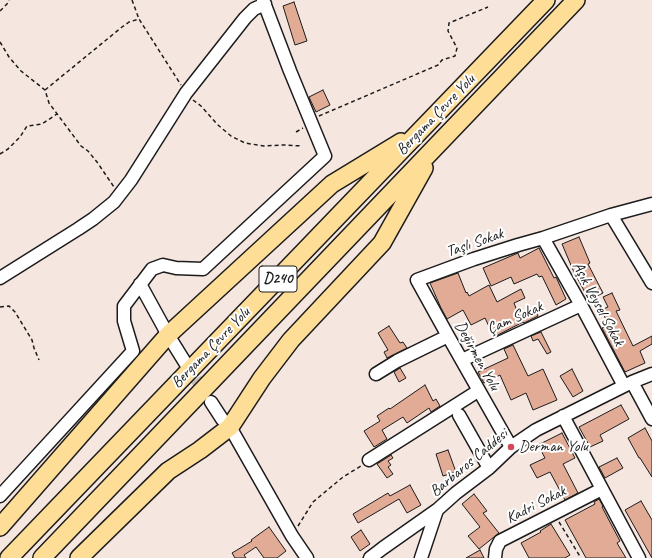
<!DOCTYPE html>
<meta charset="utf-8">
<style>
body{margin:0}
canvas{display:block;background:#f6e6e0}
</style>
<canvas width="652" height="558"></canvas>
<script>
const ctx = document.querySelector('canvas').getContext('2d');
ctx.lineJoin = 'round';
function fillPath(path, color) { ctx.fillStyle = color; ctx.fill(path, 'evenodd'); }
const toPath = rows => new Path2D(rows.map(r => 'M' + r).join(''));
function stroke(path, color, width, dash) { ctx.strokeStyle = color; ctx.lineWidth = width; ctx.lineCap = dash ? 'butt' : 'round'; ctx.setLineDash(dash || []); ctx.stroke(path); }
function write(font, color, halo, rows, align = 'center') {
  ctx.font = font + ' Caveat,sans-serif'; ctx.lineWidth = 4; ctx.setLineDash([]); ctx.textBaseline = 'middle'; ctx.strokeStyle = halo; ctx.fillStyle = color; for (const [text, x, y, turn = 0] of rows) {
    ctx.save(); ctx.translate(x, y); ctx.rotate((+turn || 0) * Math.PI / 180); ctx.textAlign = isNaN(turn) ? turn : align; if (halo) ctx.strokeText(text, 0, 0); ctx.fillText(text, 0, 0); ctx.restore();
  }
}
const building = toPath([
 [294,2,307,41,295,45,283,6,294,2],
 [323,90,330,105,316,112,309,97,323,90],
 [579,237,590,263,588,264,603,293,589,300,573,270,562,244,579,237],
 [539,248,554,278,556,277,566,299,556,305,542,276,539,277,537,274,514,284,511,277,491,286,483,268,518,253,520,258,539,248],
 [458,273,466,293,467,292,469,296,489,285,497,302,521,289,525,298,514,303,519,316,535,309,538,316,524,323,523,322,494,337,485,318,471,325,463,310,447,319,441,308,430,283,458,273],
 [612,293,620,310,616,311,633,346,652,336,652,344,640,351,645,363,625,372,602,328,609,325,601,310,608,307,603,297,612,293],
 [389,326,400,343,403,342,407,348,387,358,384,352,388,350,378,333,389,326],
 [541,332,551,352,547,354,538,339,533,341,531,336,541,332],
 [513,345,528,376,543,369,557,400,533,410,526,393,511,400,500,375,484,383,478,372,508,358,504,349,513,345],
 [400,368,406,378,399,382,394,372,400,368],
 [572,369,583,391,573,397,560,376,572,369],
 [425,385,433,401,436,399,440,406,431,412,429,408,407,423,403,417,382,430,387,439,374,447,364,431,380,421,377,416,389,408,390,409,425,385],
 [621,405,629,419,600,435,603,441,590,447,579,427,621,405],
 [645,428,652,441,652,477,640,458,639,458,628,438,645,428],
 [562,433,575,458,563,464,578,493,565,500,550,472,537,478,530,465,545,458,538,445,562,433],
 [448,450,456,472,443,476,436,454,448,450],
 [391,455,393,458,388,461,391,465,388,467,393,474,387,478,377,464,391,455],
 [617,458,623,468,605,478,599,467,617,458],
 [410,485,421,505,407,513,399,499,358,523,353,514,388,493,390,496,410,485],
 [474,494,487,511,483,513,499,533,479,549,468,536,480,527,462,504,474,494],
 [599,499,603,506,602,507,620,541,617,543,626,558,586,558,565,520,595,504,594,502,599,499],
 [641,501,652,520,652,558,625,510,641,501],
 [551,524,570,555,565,558,529,558,521,543,541,532,540,531,551,524],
 [269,527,286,551,277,558,264,558,256,547,244,555,246,558,235,558,232,553,252,541,251,540,269,527],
 [361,530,370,544,360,551,351,537,361,530],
 [480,550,484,558,466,558,480,550]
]);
fillPath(building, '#e1ab96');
stroke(building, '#1c1c1c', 1);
stroke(toPath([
 [186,364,207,396]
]), '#cabeb9', 12, [12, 6]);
const minor = toPath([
 [611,215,652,283],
 [543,238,581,305,624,386],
 [0,278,78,229,93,219,114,202,131,180,186,93,245,18,254,9,265,4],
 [140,284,168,335,186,364],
 [462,360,581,305],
 [376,374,397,361,448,336],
 [632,382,652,419],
 [211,402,222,419,230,427,292,536,307,558],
 [459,415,489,468],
 [563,416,639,558],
 [511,447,448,336,417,280,474,259,518,245,543,238,611,215,652,204],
 [369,460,478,391],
 [0,496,133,351,124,321,124,306,152,269,163,265,176,268,203,269,325,156,290,71,263,0],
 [370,558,383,548,437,510],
 [421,558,437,510,456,493,489,468,511,447,536,430,632,382,652,374],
 [495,558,496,549,500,541,602,489]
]);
const highway = toPath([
 [0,527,168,335,332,184,401,142],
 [9,558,546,0],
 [42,558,576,0],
 [79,558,168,471,200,450,230,427,262,378,291,340,382,243,424,168]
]);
stroke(minor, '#1c1c1c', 15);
stroke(highway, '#1c1c1c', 20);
stroke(toPath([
 [132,0,139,19],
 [0,11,7,4,9,0],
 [0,42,9,57,21,71,45,90,49,103,81,146,88,151,97,162,114,187],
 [45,90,122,27,129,22,139,19,181,85],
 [193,100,201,106,218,125,231,136,245,143,264,146,284,145,302,146],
 [319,116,438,65,442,60,455,56,457,48,448,31,449,23,488,7],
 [296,132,303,128],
 [0,154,8,149,20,137,27,126,42,124,57,114],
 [0,307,9,306,15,312,32,340,34,348,39,360],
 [559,522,581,558],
 [298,526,313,502,343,477,361,466]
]), '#1c1c1c', 1.5, [4, 3]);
stroke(minor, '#fff', 12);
stroke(highway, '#fedd96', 17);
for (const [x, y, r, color] of [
 [511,447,4,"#d1495b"]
]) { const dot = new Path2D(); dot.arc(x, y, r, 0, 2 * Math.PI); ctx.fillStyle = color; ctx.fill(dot); stroke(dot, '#fff', 1.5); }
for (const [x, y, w] of [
 [278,279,38]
]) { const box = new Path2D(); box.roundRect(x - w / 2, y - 13, w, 26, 3); ctx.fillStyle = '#fff'; ctx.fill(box); stroke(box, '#1c1c1c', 1); }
write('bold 15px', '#1c1c1c', null, [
 ["D240",278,279]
]);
write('16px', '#1c1c1c', '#fff', [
 ["Bergama Çevre Yolu",436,115,-46],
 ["Taşlı Sokak",475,243,-19],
 ["Aşık Veysel Sokak",598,304,62],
 ["Çam Sokak",515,318,-24],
 ["Bergama Çevre Yolu",211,348,-46],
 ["Değirmen Yolu",477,356,61],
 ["Barbaros Caddesi",469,463,-40],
 ["Kadri Sokak",536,505,-27]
]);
write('16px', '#1c1c1c', '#fff', [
 ["Derman Yolu",519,447]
], 'left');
</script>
